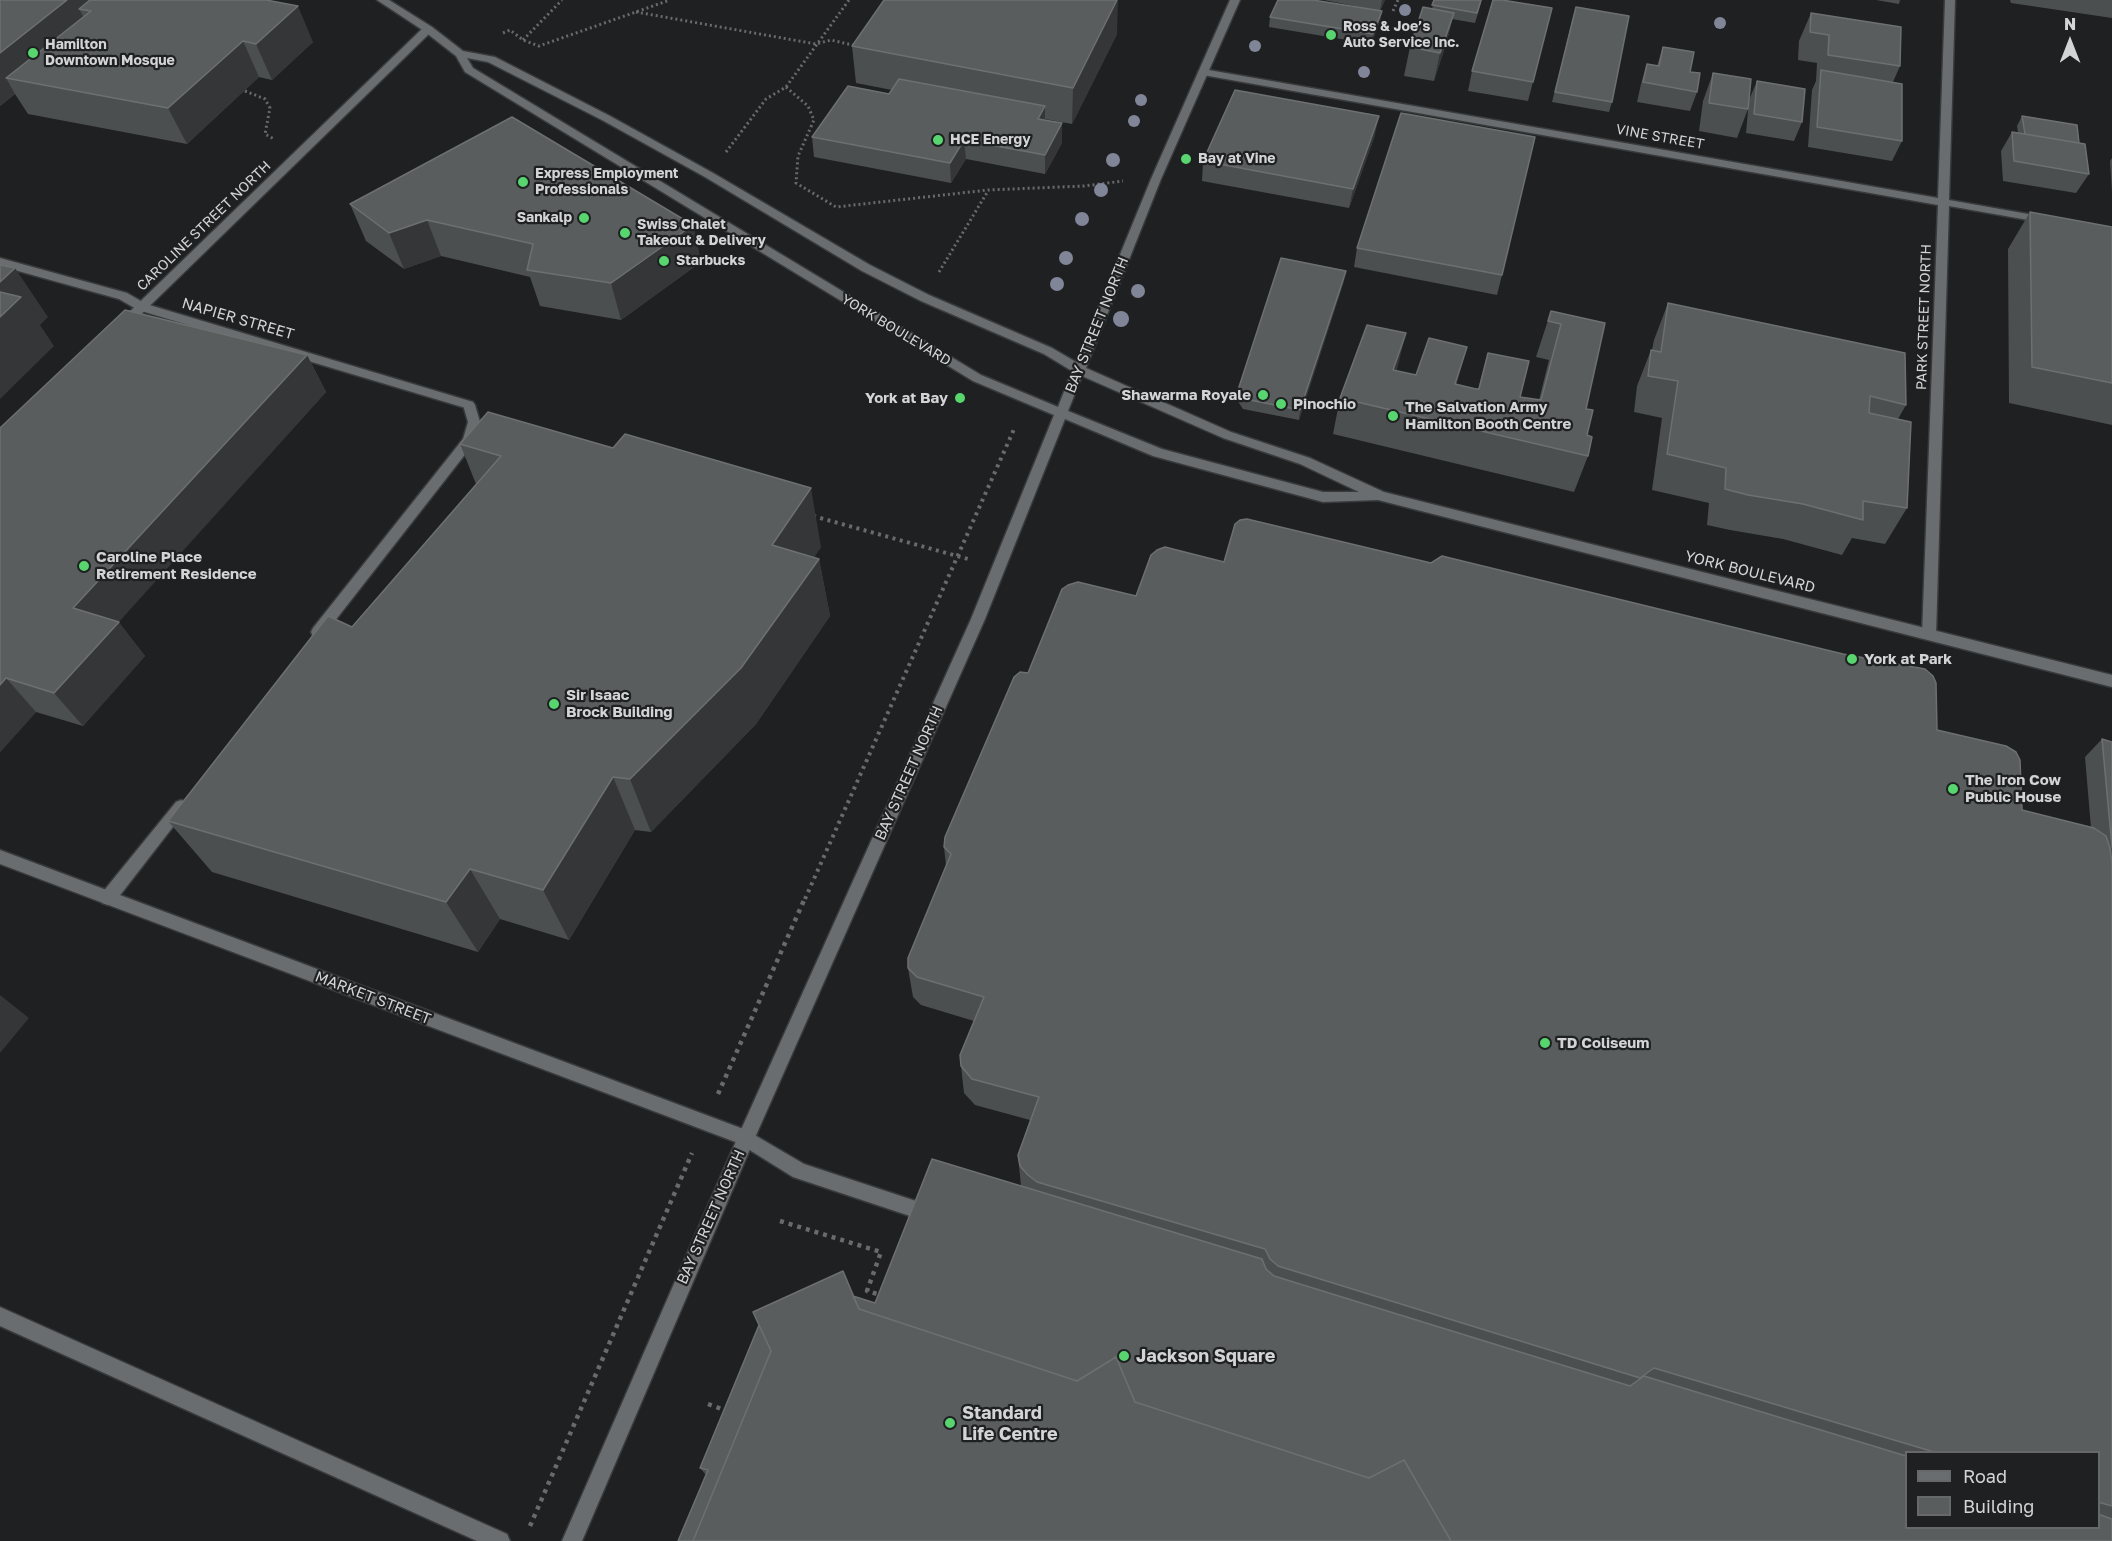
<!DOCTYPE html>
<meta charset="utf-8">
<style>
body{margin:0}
#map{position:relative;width:2112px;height:1541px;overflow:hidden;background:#1e2022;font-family:"Golos Text",sans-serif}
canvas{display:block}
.legend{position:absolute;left:1905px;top:1451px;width:195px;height:78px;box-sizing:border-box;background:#1e2022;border:2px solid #66686a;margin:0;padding:8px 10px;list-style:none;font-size:18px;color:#d2d4d5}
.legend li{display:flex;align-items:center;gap:12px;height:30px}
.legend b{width:30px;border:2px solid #66686a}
.north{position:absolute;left:2040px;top:12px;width:60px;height:60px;-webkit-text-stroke:4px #1e2022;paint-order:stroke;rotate:0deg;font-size:16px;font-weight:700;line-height:24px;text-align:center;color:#d2d4d5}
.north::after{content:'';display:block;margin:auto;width:21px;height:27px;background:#d2d4d5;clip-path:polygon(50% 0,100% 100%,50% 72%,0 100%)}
</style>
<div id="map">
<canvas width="2112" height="1541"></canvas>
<ul class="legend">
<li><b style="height:8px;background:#6a6d6f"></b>Road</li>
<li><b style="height:16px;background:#5a5d5e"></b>Building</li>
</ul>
<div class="north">N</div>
</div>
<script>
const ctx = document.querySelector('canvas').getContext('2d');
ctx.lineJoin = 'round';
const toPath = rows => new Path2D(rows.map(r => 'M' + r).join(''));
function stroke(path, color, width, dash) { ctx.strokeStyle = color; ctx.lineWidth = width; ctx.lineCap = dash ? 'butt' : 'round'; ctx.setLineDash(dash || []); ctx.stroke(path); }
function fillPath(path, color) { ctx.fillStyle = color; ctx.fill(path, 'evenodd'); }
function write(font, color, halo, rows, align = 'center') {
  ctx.font = font + ' "Golos Text",sans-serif'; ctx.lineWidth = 4.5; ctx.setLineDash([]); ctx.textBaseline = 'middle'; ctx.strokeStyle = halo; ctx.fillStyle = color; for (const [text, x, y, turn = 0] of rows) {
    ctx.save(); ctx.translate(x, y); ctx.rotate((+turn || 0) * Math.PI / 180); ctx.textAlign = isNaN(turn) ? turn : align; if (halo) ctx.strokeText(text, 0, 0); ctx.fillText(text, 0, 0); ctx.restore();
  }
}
const service = toPath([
 [469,401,475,405,480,422,474,443,323,636,313,636,311,632,313,628,463,439,468,422,463,405,469,401],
 [181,800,186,802,189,806,186,810,114,903,108,905,102,903,100,898,102,893,176,802,181,800],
 [746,1130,804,1164,925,1204,928,1210,925,1216,919,1219,793,1177,740,1144,737,1138,740,1132,746,1130],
 [0,1307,507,1534,510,1541,477,1541,0,1326,0,1307]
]);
const minor = toPath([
 [1945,0,1955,0,1949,200,2045,217,2051,220,2045,223,1949,206,1936,635,1929,640,1922,635,1938,205,1203,75,1198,72,1203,69,1938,198,1945,0],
 [0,258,127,293,146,304,473,402,475,405,469,409,138,310,119,299,0,266,0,258],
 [0,850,746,1130,752,1132,755,1138,752,1144,746,1146,0,864,0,850]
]);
const tertiary = toPath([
 [428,26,433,29,432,31,127,328,119,328,119,322,424,27,428,26]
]);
const secondary = toPath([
 [377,0,389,0,432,27,463,51,495,57,610,116,713,173,870,265,929,295,1052,348,1076,362,1151,179,1230,0,1240,0,1161,179,1086,368,1231,432,1310,458,1384,492,2112,675,2112,687,1378,500,1323,502,1153,456,1065,419,985,619,753,1142,582,1541,562,1541,740,1132,971,619,1054,415,973,381,465,72,456,56,424,31,377,0],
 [467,58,488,62,602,120,705,177,862,271,921,301,1044,354,1072,371,1058,407,981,375,473,68,467,58],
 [1082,376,1223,438,1300,464,1359,492,1323,492,1162,449,1068,411,1082,376]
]);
stroke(service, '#383a3c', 3);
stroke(minor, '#383a3c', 3);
stroke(tertiary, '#383a3c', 3);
stroke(secondary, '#383a3c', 3);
stroke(toPath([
 [1393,11,1398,0],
 [225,12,240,0],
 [636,12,816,44,831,40,865,48],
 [503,33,510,30,523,40,539,46,670,0],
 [523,40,562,0],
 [786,87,808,106,814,120,798,156,796,183,836,207,988,190,1084,186,1123,181],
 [245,91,265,99,270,108,265,134,274,139],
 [726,152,766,99,786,87,849,0],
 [939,272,988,191]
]), '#686a6c', 3, [2, 3]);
stroke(toPath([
 [813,516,968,559],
 [805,899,1015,427]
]), '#686a6c', 4, [3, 4.5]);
stroke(toPath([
 [718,1094,805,898],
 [780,1221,881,1252,867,1291,881,1295],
 [708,1404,727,1411],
 [530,1526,692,1153]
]), '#686a6c', 4.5, [4, 5]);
fillPath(service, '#6a6d6f');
fillPath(minor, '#6a6d6f');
fillPath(tertiary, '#6a6d6f');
fillPath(secondary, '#6a6d6f');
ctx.fillStyle = '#808598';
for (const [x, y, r] of [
 [1405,10,6],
 [1720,23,6],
 [1255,46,6],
 [1364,72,6],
 [1141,100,6],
 [1134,121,6],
 [1113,160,7],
 [1101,190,7],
 [1082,219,7],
 [1066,258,7],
 [1057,284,7],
 [1138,291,7],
 [1121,319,8]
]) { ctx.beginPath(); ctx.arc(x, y, r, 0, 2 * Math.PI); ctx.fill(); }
fillPath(toPath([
 [0,0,266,0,313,42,272,80,259,77,187,144,28,114,15,94,0,106],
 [1324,0,1385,0,1380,11],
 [1434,0,1482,0,1475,23,1452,19,1447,41,1434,81,1404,76,1410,47,1432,9],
 [1876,0,1900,0,1899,4],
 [2010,0,2112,0,2112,18,2011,3],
 [1552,8,1528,101,1468,91,1472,71],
 [1382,11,1380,21,1371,44,1269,27,1270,17],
 [1811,13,1900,66,1893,82,1902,141,1892,161,1808,147,1812,90,1816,81,1817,63,1798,60,1799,41],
 [1573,17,1612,102,1609,112,1552,102],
 [1117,34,1072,124,1045,119,1045,120,1062,123,1062,143,1045,174,966,159,951,183,814,157,812,137,889,94,892,90,856,83,852,46],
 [1663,47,1690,72,1697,92,1690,111,1637,102,1641,84,1647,64,1657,66],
 [1713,73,1748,109,1737,138,1699,131,1703,101],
 [1757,81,1802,122,1794,141,1746,133,1749,100],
 [2022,116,2079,143,2089,174,2076,193,2003,181,2001,151,2012,132,2018,133,2017,126],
 [1375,135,1349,208,1202,181,1203,161],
 [2112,158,2112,192,2110,161],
 [350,204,693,225,701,262,621,320,540,306,530,277,441,256,404,269,366,241],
 [2030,212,2112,227,2112,425,2009,403,2008,249],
 [1357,248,1502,275,1497,295,1354,267],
 [1344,281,1299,420,1243,409,1237,400,1238,390],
 [1668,303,1906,405,1898,419,1907,508,1885,544,1852,538,1842,555,1783,539,1730,530,1707,525,1709,503,1652,490,1662,418,1634,412,1637,386,1651,350,1652,350,1654,340],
 [1551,311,1605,323,1586,409,1588,456,1574,492,1333,434,1340,398,1397,371,1478,389,1488,353,1520,397,1539,400,1549,360,1536,357],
 [307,355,326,392,118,622,145,656,83,726,36,712,0,752,0,428],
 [460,444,821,547,814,557,819,559,830,616,756,724,651,832,635,830,569,940,500,919,478,952,212,872,168,821,352,627,476,484],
 [1224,562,1937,730,2022,810,2091,828,2085,757,2102,739,2112,742,2112,1541,706,1475,700,1468,853,1296,875,1303,1021,1186,1018,1155,1030,1120,975,1105,964,1093,961,1066,974,1021,921,1005,913,997,908,968,946,866,944,847,1028,673,1136,596],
 [1906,1452,2098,1452,2098,1527,1906,1527]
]), '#4c4f50');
fillPath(toPath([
 [67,0,132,0,91,11,79,9,92,32,6,78,15,94,0,106,0,53],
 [1117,0,1118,0,1117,34,1072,124,1073,88],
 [1382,0,1385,0,1380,11],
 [298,6,313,42,272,80,256,44],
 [1382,11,1380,21,1371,44,1373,34],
 [1454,13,1447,41,1434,81,1440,53],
 [243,41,259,77,187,144,168,108],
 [1045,106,1045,125,1038,119],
 [1379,116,1375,135,1349,208,1353,189],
 [1062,123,1062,143,1045,174,1045,155],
 [964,140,966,159,951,183,950,163],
 [427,220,441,256,404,269,389,233],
 [693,225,701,262,621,320,611,283],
 [15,268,48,317,40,325,54,346,0,399,0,282],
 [1346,271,1344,281,1299,420,1300,410],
 [1406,333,1397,370,1385,407,1393,370],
 [1467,347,1457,383,1445,420,1455,384],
 [307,355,326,392,100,643,73,608],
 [811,488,821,547,785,602,772,545],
 [819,559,830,616,756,724,651,832,630,779],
 [119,622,145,656,83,726,54,693],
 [6,678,36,712,0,752,0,685],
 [613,777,635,830,569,940,543,890],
 [470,869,500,919,478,952,446,902],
 [0,995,29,1018,0,1053]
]), '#343638');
const building = toPath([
 [0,0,67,0,0,53,0,0],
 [90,0,266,0,298,6,256,44,243,41,168,108,6,78,91,11,79,9,90,0],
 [884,0,1117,0,1073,88,852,46,884,0],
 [1278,0,1313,0,1382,11,1373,34,1270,17,1278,0],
 [1434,0,1481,0,1477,13,1432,5,1434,0],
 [1493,0,1502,0,1552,8,1533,82,1472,71,1493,0],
 [1423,7,1454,13,1440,53,1410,47,1423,7],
 [1576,7,1629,16,1612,102,1555,92,1576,7],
 [1811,13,1901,27,1900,66,1828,55,1829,35,1810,32,1811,13],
 [1663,47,1694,52,1690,72,1700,73,1697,92,1643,82,1647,64,1659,66,1663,47],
 [1821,70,1902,84,1902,141,1817,127,1821,70],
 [1713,73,1751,79,1748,109,1709,103,1713,73],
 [899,79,1045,106,1038,119,1062,123,1045,155,964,140,950,163,812,137,848,86,889,94,899,79],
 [1757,81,1805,89,1802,122,1754,114,1757,81],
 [1235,90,1379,116,1353,189,1203,161,1235,90],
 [1401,113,1535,137,1502,275,1357,248,1401,113],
 [2022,116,2077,125,2079,143,2025,134,2022,116],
 [512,117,693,225,611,283,527,270,533,244,427,220,389,233,350,204,512,117],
 [2012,132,2085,144,2089,174,2014,161,2012,132],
 [2030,212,2112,227,2112,383,2032,367,2030,212],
 [1281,258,1346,271,1300,410,1245,399,1238,390,1281,258],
 [0,265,15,268,0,282,0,265],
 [0,292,21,297,0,317,0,292],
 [1668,303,1905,353,1906,405,1870,396,1869,413,1911,422,1907,508,1863,501,1863,520,1803,504,1748,495,1725,489,1726,468,1667,454,1678,381,1648,376,1651,350,1661,352,1668,303],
 [125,310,307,355,73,608,119,622,54,693,6,678,0,685,0,428,125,310],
 [1551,311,1605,323,1586,409,1593,410,1587,435,1592,437,1588,456,1340,398,1367,325,1406,333,1393,370,1416,375,1429,338,1467,347,1455,384,1476,389,1479,389,1488,353,1529,361,1520,397,1541,400,1561,324,1548,321,1551,311],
 [488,412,613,448,625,434,811,488,772,545,819,559,741,668,630,779,613,777,543,890,470,869,446,902,168,821,328,616,352,627,501,456,460,444,488,412],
 [1247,519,1431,563,1442,556,1843,654,1925,669,1933,676,1936,683,1937,730,2006,746,2016,752,2020,760,2022,810,2094,828,2106,836,2110,848,2112,864,2112,1506,2098,1502,2098,1452,1934,1452,1654,1368,1640,1378,1278,1266,1270,1259,1265,1249,1037,1182,1028,1175,1020,1166,1018,1155,1039,1097,972,1079,961,1066,960,1055,984,997,917,977,908,968,908,958,951,854,944,847,945,837,1014,677,1020,672,1028,673,1062,589,1068,585,1078,582,1136,596,1151,555,1157,550,1165,547,1224,562,1235,524,1240,520,1247,519],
 [2102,739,2112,742,2112,847,2102,739],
 [932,1159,1262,1259,1266,1269,1274,1276,1630,1386,1644,1376,1906,1456,1906,1527,2098,1527,2098,1514,2112,1519,2112,1541,1451,1541,1404,1460,1369,1478,1135,1402,1116,1357,1077,1381,859,1309,853,1296,875,1303,932,1159],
 [843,1271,859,1309,1077,1381,1116,1357,1135,1402,1369,1478,1404,1460,1451,1541,693,1541,771,1351,753,1312,843,1271],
 [759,1325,771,1351,693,1541,678,1541,708,1470,700,1468,759,1325]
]);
fillPath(building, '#5a5d5e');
stroke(building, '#6d7071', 1.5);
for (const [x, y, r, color] of [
 [1331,35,6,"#58d56f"],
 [33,53,6,"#58d56f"],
 [938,140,6,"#58d56f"],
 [1186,159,6,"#58d56f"],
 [523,182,6,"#58d56f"],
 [584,218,6,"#58d56f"],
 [625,233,6,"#58d56f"],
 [664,261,6,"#58d56f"],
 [1263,395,6,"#58d56f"],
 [960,398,6,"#58d56f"],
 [1281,404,6,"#58d56f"],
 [1393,416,6,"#58d56f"],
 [84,566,6,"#58d56f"],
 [1852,659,6,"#58d56f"],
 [554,704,6,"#58d56f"],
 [1953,789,6,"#58d56f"],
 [1545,1043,6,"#58d56f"],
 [1124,1356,6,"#58d56f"],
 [950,1423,6,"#58d56f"]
]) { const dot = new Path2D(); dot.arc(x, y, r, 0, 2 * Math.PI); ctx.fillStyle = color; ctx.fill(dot); stroke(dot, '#1e2022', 2); }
write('bold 14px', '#d2d4d5', '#1e2022', [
 ["Ross & Joe’s",1343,27],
 ["Auto Service Inc.",1343,43],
 ["Hamilton",45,45],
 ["Downtown Mosque",45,61],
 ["HCE Energy",950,140],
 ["Bay at Vine",1198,159],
 ["Express Employment",535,174],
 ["Professionals",535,190],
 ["Sankalp",572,218,"right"],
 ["Swiss Chalet",637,225],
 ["Takeout & Delivery",637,241],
 ["Starbucks",676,261]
], 'left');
write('14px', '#d2d4d5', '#1e2022', [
 ["VINE STREET",1660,137,10],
 ["CAROLINE STREET NORTH",204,226,-44],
 ["PARK STREET NORTH",1924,317,-88],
 ["YORK BOULEVARD",896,330,31]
]);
write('15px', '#d2d4d5', '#1e2022', [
 ["NAPIER STREET",238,319,16],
 ["BAY STREET NORTH",1097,325,-68],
 ["YORK BOULEVARD",1750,572,14],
 ["BAY STREET NORTH",909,773,-66],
 ["MARKET STREET",373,998,21],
 ["BAY STREET NORTH",711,1217,-66]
]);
write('bold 15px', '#d2d4d5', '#1e2022', [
 ["Shawarma Royale",1251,395,"right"],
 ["York at Bay",948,398,"right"],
 ["Pinochio",1293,404],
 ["The Salvation Army",1405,407],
 ["Hamilton Booth Centre",1405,424],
 ["Caroline Place",96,557],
 ["Retirement Residence",96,574],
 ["York at Park",1864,659],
 ["Sir Isaac",566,695],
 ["Brock Building",566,712],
 ["The Iron Cow",1965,780],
 ["Public House",1965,797],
 ["TD Coliseum",1557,1043]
], 'left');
write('bold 18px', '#d2d4d5', '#1e2022', [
 ["Jackson Square",1136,1356],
 ["Standard",962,1413],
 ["Life Centre",962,1434]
], 'left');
</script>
